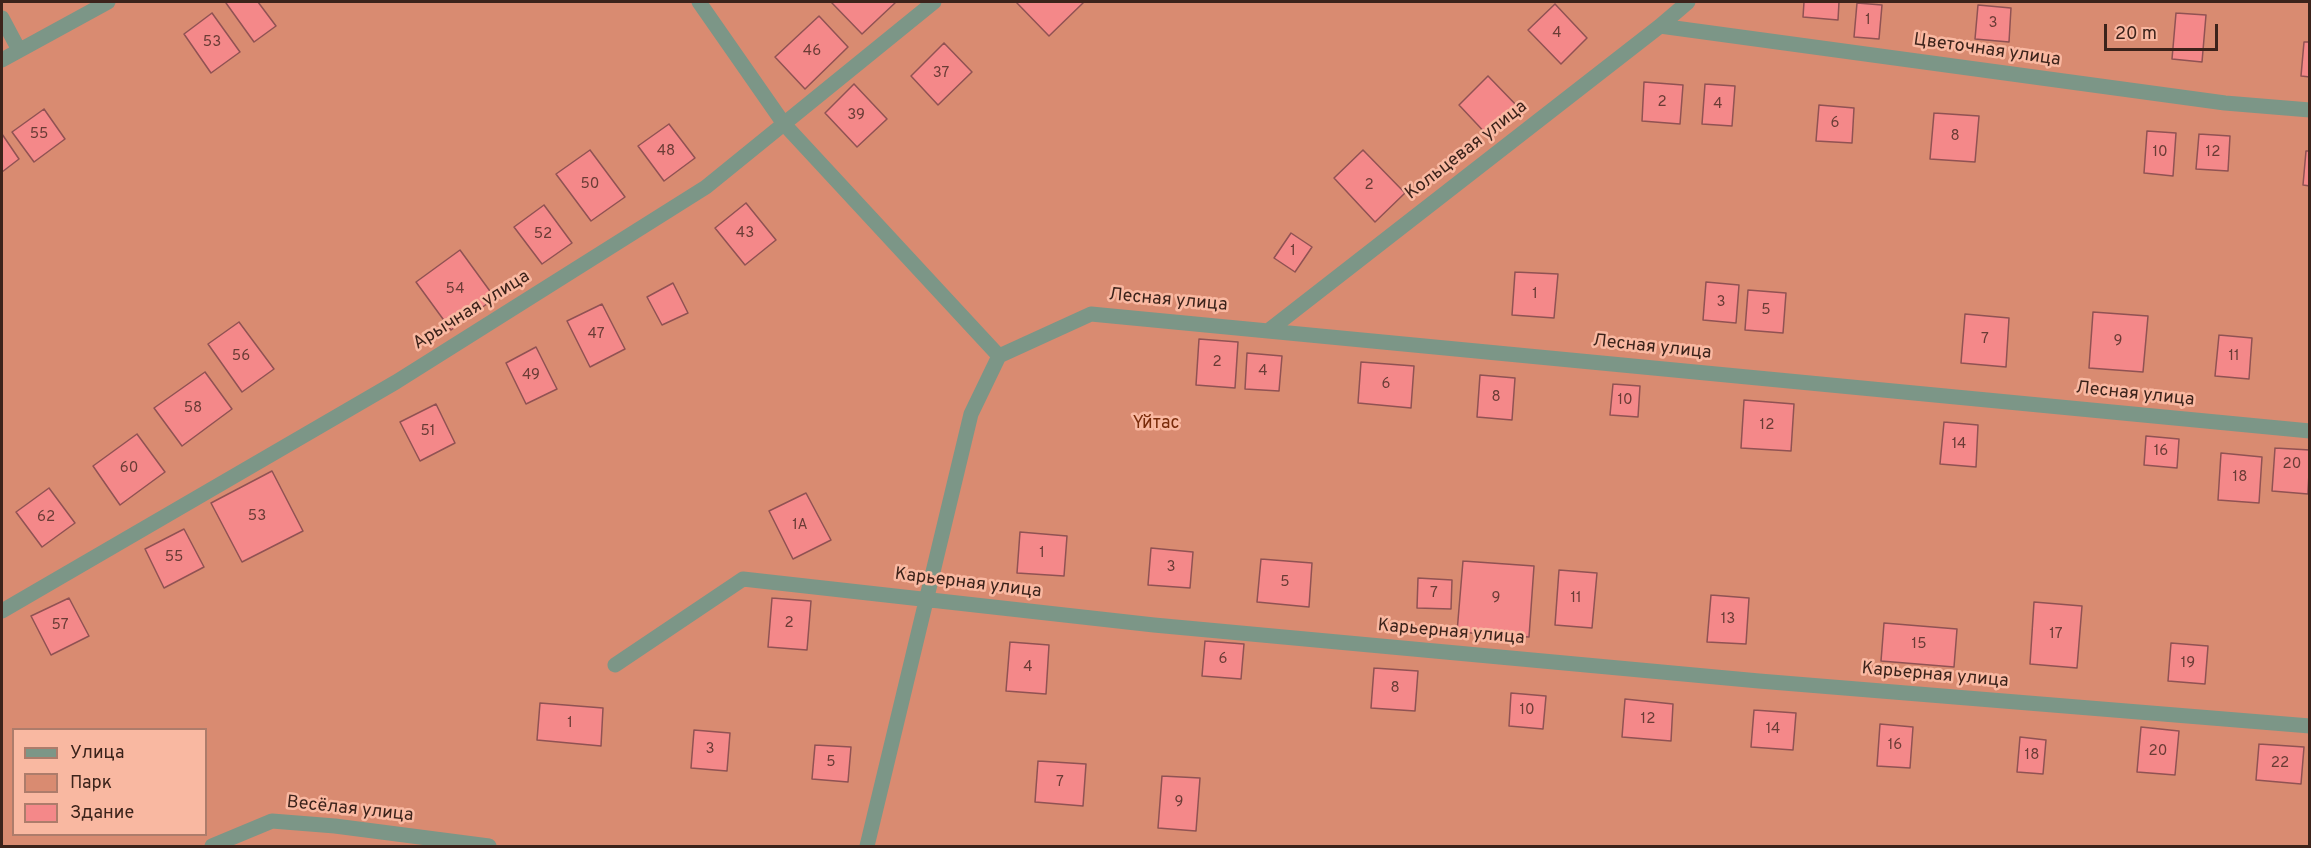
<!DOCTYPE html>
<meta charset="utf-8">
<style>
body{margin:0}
#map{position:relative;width:2311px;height:848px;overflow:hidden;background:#f9b8a1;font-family:Overpass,sans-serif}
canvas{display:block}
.frame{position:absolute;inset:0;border:3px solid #3c231b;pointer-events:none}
.legend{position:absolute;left:12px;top:728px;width:195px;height:108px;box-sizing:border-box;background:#f9b8a1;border:2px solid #ad7c6b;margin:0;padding:8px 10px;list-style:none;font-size:18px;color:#3c231b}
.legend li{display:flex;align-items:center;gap:12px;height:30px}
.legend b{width:30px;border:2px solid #ad7c6b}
.scale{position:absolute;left:2104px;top:24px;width:114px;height:27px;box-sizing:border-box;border:3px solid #3c231b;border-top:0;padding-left:8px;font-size:18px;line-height:21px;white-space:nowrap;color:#3c231b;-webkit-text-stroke:4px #f9b8a1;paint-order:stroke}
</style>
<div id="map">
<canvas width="2311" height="848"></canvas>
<div class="frame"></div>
<ul class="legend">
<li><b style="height:8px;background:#7c9687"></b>Улица</li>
<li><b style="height:16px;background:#d98b71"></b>Парк</li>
<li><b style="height:16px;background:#f48889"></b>Здание</li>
</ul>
<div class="scale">20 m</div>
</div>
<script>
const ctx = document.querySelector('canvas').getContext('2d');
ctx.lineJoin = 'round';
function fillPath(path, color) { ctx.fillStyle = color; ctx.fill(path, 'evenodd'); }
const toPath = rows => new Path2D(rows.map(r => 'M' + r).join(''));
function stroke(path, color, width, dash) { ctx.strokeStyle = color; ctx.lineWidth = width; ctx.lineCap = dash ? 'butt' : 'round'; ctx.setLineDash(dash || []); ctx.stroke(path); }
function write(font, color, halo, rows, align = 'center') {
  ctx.font = font + ' Overpass,sans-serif'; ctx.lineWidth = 5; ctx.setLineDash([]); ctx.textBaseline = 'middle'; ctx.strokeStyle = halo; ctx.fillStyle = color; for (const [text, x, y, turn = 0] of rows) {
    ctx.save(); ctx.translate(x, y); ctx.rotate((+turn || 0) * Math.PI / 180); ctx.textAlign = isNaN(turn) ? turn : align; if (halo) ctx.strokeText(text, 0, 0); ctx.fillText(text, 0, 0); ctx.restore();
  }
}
fillPath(toPath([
 [2,2,2309,2,2309,846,2,846],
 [14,730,206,730,206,834,14,834]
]), '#d98b71');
const building = toPath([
 [227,2,258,2,276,26,254,42,226,3,227,2],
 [831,2,896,2,862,34,831,2],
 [1016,2,1084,2,1049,36,1016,2],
 [1804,2,1839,2,1838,20,1803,17,1804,2],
 [1857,3,1882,5,1879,39,1854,37,1857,3],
 [1555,4,1587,38,1561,64,1528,30,1555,4],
 [1978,5,2011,8,2009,42,1975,39,1978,5],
 [212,13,240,52,211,73,184,34,212,13],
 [2176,13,2206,15,2202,62,2172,59,2176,13],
 [819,16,848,47,805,89,775,57,819,16],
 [2304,42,2310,42,2310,77,2301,76,2304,42],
 [944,43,972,72,938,105,911,76,944,43],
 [1488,76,1520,109,1490,138,1459,105,1488,76],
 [1644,82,1683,85,1680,124,1642,121,1644,82],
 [854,84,887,119,857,147,825,113,854,84],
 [1705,84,1735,86,1732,126,1702,124,1705,84],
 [1819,105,1854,108,1852,143,1816,141,1819,105],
 [44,109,65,139,34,162,12,132,44,109],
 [1934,113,1979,116,1975,162,1930,159,1934,113],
 [669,124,695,158,664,181,638,146,669,124],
 [2147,131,2176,133,2173,176,2144,173,2147,131],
 [2,134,19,159,2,172,2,134],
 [2199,134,2230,136,2228,171,2196,169,2199,134],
 [590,150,625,197,591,221,556,174,590,150],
 [1363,150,1405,193,1375,222,1334,178,1363,150],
 [2306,151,2310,151,2310,186,2303,185,2306,151],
 [746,203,776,240,745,265,715,228,746,203],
 [544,205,572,243,542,264,514,227,544,205],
 [1291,233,1312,247,1295,272,1274,258,1291,233],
 [460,250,495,298,451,330,416,282,460,250],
 [1515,272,1558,274,1554,318,1512,315,1515,272],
 [1706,282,1739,285,1736,323,1703,320,1706,282],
 [673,283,688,313,662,325,647,297,673,283],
 [1748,290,1786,293,1783,333,1745,330,1748,290],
 [602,304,625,349,590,367,567,321,602,304],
 [2093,312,2148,316,2143,372,2089,368,2093,312],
 [1965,314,2009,318,2006,367,1961,363,1965,314],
 [239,322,274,369,242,392,208,344,239,322],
 [2219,335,2252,338,2249,379,2215,376,2219,335],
 [1199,339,1238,342,1235,388,1196,385,1199,339],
 [536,347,557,389,526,404,506,363,536,347],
 [1247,353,1282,356,1279,391,1245,389,1247,353],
 [1361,362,1414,366,1411,408,1358,403,1361,362],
 [205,372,232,409,182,446,154,408,205,372],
 [1480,375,1515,378,1512,420,1477,417,1480,375],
 [1613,384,1640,386,1638,417,1610,415,1613,384],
 [1744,400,1794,404,1791,451,1741,448,1744,400],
 [436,404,455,443,420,461,400,422,436,404],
 [1944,422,1978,425,1976,467,1940,464,1944,422],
 [137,434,165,472,120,505,93,466,137,434],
 [2146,436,2179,439,2177,468,2144,465,2146,436],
 [2275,448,2310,450,2308,494,2272,491,2275,448],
 [2221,453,2262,457,2259,503,2218,500,2221,453],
 [272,471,303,531,242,562,211,503,272,471],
 [49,488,75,523,42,547,16,512,49,488],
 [806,493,831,540,793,559,769,511,806,493],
 [184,529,204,567,164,588,145,549,184,529],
 [1020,532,1067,536,1064,576,1017,573,1020,532],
 [1151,548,1193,552,1190,588,1148,585,1151,548],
 [1261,559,1312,563,1309,607,1257,602,1261,559],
 [1463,561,1534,566,1529,637,1457,632,1463,561],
 [1559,570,1597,573,1592,628,1555,625,1559,570],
 [1418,578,1452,580,1451,609,1417,608,1418,578],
 [1711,595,1749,598,1746,644,1707,642,1711,595],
 [69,598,89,636,51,655,31,616,69,598],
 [772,598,811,601,807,650,768,647,772,598],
 [2034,602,2082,606,2077,668,2030,664,2034,602],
 [1884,623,1957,629,1954,667,1881,661,1884,623],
 [1205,641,1244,644,1241,679,1202,676,1205,641],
 [1010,642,1049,645,1046,694,1006,691,1010,642],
 [2171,643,2208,646,2205,684,2168,681,2171,643],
 [1374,668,1418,671,1415,711,1371,708,1374,668],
 [1511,693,1546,696,1543,729,1509,726,1511,693],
 [1625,699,1673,704,1671,741,1622,737,1625,699],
 [540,703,603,708,601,746,537,740,540,703],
 [1754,710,1796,713,1793,750,1751,747,1754,710],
 [1880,724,1913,727,1910,768,1877,766,1880,724],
 [2141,727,2179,731,2175,775,2137,772,2141,727],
 [694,730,730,733,727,771,691,768,694,730],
 [2020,737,2046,740,2043,774,2017,772,2020,737],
 [2259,744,2304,747,2301,784,2256,780,2259,744],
 [815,745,851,747,848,782,812,779,815,745],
 [1038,761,1086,764,1083,806,1035,802,1038,761],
 [1162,776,1200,778,1196,831,1158,828,1162,776]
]);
fillPath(building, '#f48889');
stroke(building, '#905253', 1.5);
stroke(toPath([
 [699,2,784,124,999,356],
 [2,18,19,50],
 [1660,26,2225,103,2310,110],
 [2,60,108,2],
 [1268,331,1660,26,1688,2],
 [999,356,1091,314,2310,431],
 [2,611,396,382,706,187,934,2],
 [615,665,743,579,1154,625,1759,681,2310,726],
 [212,846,272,821,335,826,489,846],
 [867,846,971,414,999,356]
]), '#7c9687', 15);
write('15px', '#6a3c36', null, [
 ["1",1868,21],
 ["3",1993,24],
 ["4",1557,34],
 ["53",212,43],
 ["46",812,52],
 ["37",941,74],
 ["2",1662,103],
 ["4",1718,105],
 ["39",856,116],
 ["6",1835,124],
 ["55",39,135],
 ["8",1955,137],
 ["48",666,152],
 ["10",2160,153],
 ["12",2213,153],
 ["50",590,185],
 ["2",1369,186],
 ["43",745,234],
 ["52",543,235],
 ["1",1293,252],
 ["54",455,290],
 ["1",1535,295],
 ["3",1721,303],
 ["5",1766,311],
 ["47",596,335],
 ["7",1985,340],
 ["9",2118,342],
 ["56",241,357],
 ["11",2234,357],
 ["2",1217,363],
 ["4",1263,372],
 ["49",531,376],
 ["6",1386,385],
 ["8",1496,398],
 ["10",1625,401],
 ["58",193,409],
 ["12",1767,426],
 ["51",428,432],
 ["14",1959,445],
 ["16",2161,452],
 ["20",2292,465],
 ["60",129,469],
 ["18",2240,478],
 ["53",257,517],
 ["62",46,518],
 ["1А",800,526],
 ["1",1042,554],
 ["55",174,558],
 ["3",1171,568],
 ["5",1285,583],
 ["7",1434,594],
 ["9",1496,599],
 ["11",1576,599],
 ["13",1728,620],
 ["2",789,624],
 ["57",60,626],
 ["17",2056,635],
 ["15",1919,645],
 ["6",1223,660],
 ["19",2188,664],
 ["4",1028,668],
 ["8",1395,689],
 ["10",1527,711],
 ["12",1648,720],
 ["1",570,724],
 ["14",1773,730],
 ["16",1895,746],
 ["3",710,750],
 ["20",2158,752],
 ["18",2032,756],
 ["5",831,763],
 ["22",2280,764],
 ["7",1060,783],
 ["9",1179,803]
]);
write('18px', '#3c231b', '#f9b8a1', [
 ["Цветочная улица",1987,51,8],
 ["Кольцевая улица",1467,151,-38],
 ["Лесная улица",1168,301,5],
 ["Арычная улица",472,311,-32],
 ["Лесная улица",1652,348,6],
 ["Лесная улица",2135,395,6],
 ["Карьерная улица",968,584,7],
 ["Карьерная улица",1451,633,5],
 ["Карьерная улица",1935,676,5],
 ["Весёлая улица",350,810,6]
]);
write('18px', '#7a2c0b', '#f9b8a1', [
 ["Үйтас",1156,424]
]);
</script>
